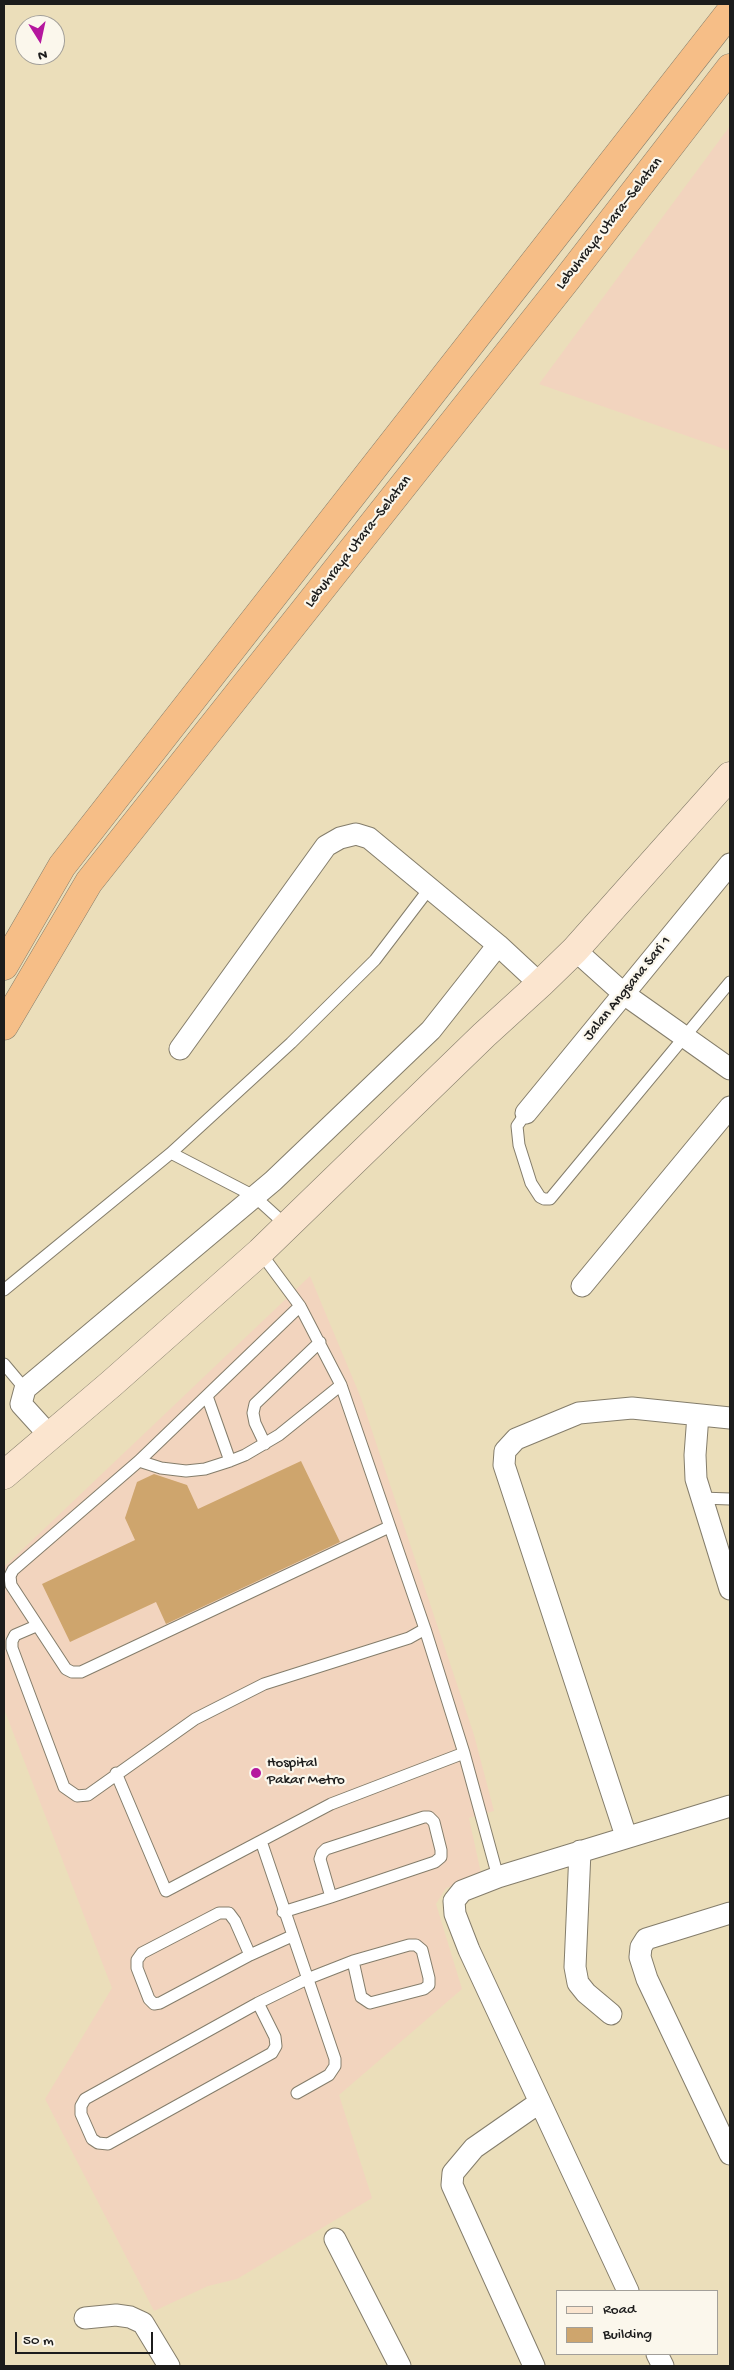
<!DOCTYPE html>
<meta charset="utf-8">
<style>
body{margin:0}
#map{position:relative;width:734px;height:2370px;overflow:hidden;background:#ebdeba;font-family:"Gochi Hand",sans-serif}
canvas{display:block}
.frame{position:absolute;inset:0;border:5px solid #1c1c1c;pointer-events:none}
.legend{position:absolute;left:556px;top:2290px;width:162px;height:65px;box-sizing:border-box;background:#fbf7ec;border:1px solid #a29f99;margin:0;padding:6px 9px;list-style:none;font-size:15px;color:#1c1c1c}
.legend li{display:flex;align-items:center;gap:10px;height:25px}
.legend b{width:25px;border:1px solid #a29f99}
.north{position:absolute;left:15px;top:15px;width:50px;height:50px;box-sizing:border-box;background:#fbf7ec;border:1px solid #a29f99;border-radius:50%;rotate:170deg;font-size:14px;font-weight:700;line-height:20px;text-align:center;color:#1c1c1c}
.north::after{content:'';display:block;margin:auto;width:18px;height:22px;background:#b5179e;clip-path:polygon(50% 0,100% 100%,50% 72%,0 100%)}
.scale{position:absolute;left:15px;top:2332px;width:138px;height:22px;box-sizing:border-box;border:2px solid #1c1c1c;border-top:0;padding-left:6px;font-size:15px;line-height:18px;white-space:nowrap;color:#1c1c1c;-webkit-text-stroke:4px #fbf7ec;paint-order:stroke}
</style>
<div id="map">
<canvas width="734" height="2370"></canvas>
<div class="frame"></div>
<ul class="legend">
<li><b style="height:6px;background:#fbe5cf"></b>Road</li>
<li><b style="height:14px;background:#cea56d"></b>Building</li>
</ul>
<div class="north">N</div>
<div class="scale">50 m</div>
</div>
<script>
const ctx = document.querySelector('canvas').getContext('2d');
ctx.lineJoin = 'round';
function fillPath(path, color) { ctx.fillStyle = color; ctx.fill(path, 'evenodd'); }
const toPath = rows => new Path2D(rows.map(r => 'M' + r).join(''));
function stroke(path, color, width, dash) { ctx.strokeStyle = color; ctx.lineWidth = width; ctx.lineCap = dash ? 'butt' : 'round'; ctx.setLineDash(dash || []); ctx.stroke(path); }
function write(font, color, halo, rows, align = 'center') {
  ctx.font = font + ' "Gochi Hand",sans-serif'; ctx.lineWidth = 4.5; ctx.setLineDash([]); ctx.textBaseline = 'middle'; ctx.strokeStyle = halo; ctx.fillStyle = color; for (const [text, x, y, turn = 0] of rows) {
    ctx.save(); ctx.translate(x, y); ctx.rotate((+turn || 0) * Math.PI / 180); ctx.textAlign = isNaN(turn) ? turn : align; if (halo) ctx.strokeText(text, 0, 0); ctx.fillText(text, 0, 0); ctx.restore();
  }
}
fillPath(toPath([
 [730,126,730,451,539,384],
 [310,1276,361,1398,474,1735,494,1811,469,1818,482,1878,446,1888,436,1904,462,1989,339,2095,372,2198,237,2279,208,2286,154,2311,45,2099,112,1988,4,1709,4,1567]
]), '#f2d4be');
fillPath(toPath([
 [301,1461,340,1542,166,1624,156,1602,70,1642,42,1584,135,1540,125,1518,137,1482,154,1474,187,1485,198,1509]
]), '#cea56d');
const lane = toPath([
 [526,1113,517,1126,519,1145,531,1183,540,1197,544,1199,550,1199,730,982],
 [171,1153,254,1196,287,1226],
 [4,1290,171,1153,291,1043,375,960,429,889],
 [300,1306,139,1461,13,1570,10,1576,11,1585,66,1669,72,1672,81,1672,389,1527],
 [4,1364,25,1389],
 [207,1396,230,1461],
 [265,1444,255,1423,253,1413,255,1404,320,1342],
 [139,1461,161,1468,186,1471,205,1469,230,1461,245,1455,279,1435,341,1385],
 [701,1498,730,1499],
 [36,1626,15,1635,12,1641,12,1648,64,1787,77,1796,88,1795,195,1719,264,1684,409,1638,425,1629,341,1385,300,1306,260,1252],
 [425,1629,464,1753,498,1877],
 [116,1773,166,1891,331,1804,464,1753],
 [261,1841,335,2059,335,2066,329,2075,297,2093],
 [283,1912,331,1897,435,1862,441,1857,441,1850,434,1822,429,1817,424,1817,326,1849,322,1853,320,1859,331,1897],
 [250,1955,235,1921,229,1913,219,1913,142,1953,137,1960,137,1968,149,1999,154,2004,160,2003,250,1955,292,1936],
 [258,2003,275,2037,276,2046,272,2053,108,2144,98,2143,92,2139,81,2114,81,2106,85,2099,258,2003,307,1979,353,1961,409,1945,416,1945,422,1950,429,1978,429,1985,424,1989,370,2003,361,1997,353,1961]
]);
const street = toPath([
 [575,950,624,994,730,1069],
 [180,1049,326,846,340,838,356,834,369,838,498,945,540,984],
 [526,1113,730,864],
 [582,1286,730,1107],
 [698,1415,695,1455,696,1479,730,1589],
 [50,1436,21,1404,25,1389,273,1181,431,1030,498,945],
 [626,1836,504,1465,505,1451,516,1439,579,1413,632,1408,730,1418],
 [580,1851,575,1967,578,1983,586,1993,611,2014],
 [730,1913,646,1939,641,1947,640,1957,647,1979,730,2154],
 [335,2239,400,2366],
 [628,2291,469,1950,455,1914,454,1901,462,1891,498,1877,730,1806],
 [85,2318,116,2315,130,2317,143,2323,169,2366],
 [657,2354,663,2366],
 [534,2366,452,2185,453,2173,474,2148,540,2102]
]);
const secondary = toPath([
 [4,1475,111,1384,260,1252,484,1035,540,984,575,950,730,776]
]);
const highway = toPath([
 [4,966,62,866,730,12],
 [4,1026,89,882,567,279,730,68]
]);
stroke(lane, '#847d6b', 13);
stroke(street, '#847d6b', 23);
stroke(secondary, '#847d6b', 29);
stroke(highway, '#847d6b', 29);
stroke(lane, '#fff', 11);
stroke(street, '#fff', 21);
stroke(secondary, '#fbe5cf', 28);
stroke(highway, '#f6be87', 28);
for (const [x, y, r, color] of [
 [256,1773,6,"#b5179e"]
]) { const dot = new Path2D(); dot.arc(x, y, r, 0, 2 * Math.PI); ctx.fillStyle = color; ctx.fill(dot); stroke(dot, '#fbf7ec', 2); }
write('15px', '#1c1c1c', '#fbf7ec', [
 ["Lebuhraya Utara–Selatan",610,224,-52],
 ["Lebuhraya Utara–Selatan",359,542,-52],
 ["Jalan Angsana Sari 1",628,989,-51]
]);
write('15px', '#1c1c1c', '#fbf7ec', [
 ["Hospital",267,1764],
 ["Pakar Metro",267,1781]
], 'left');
</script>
